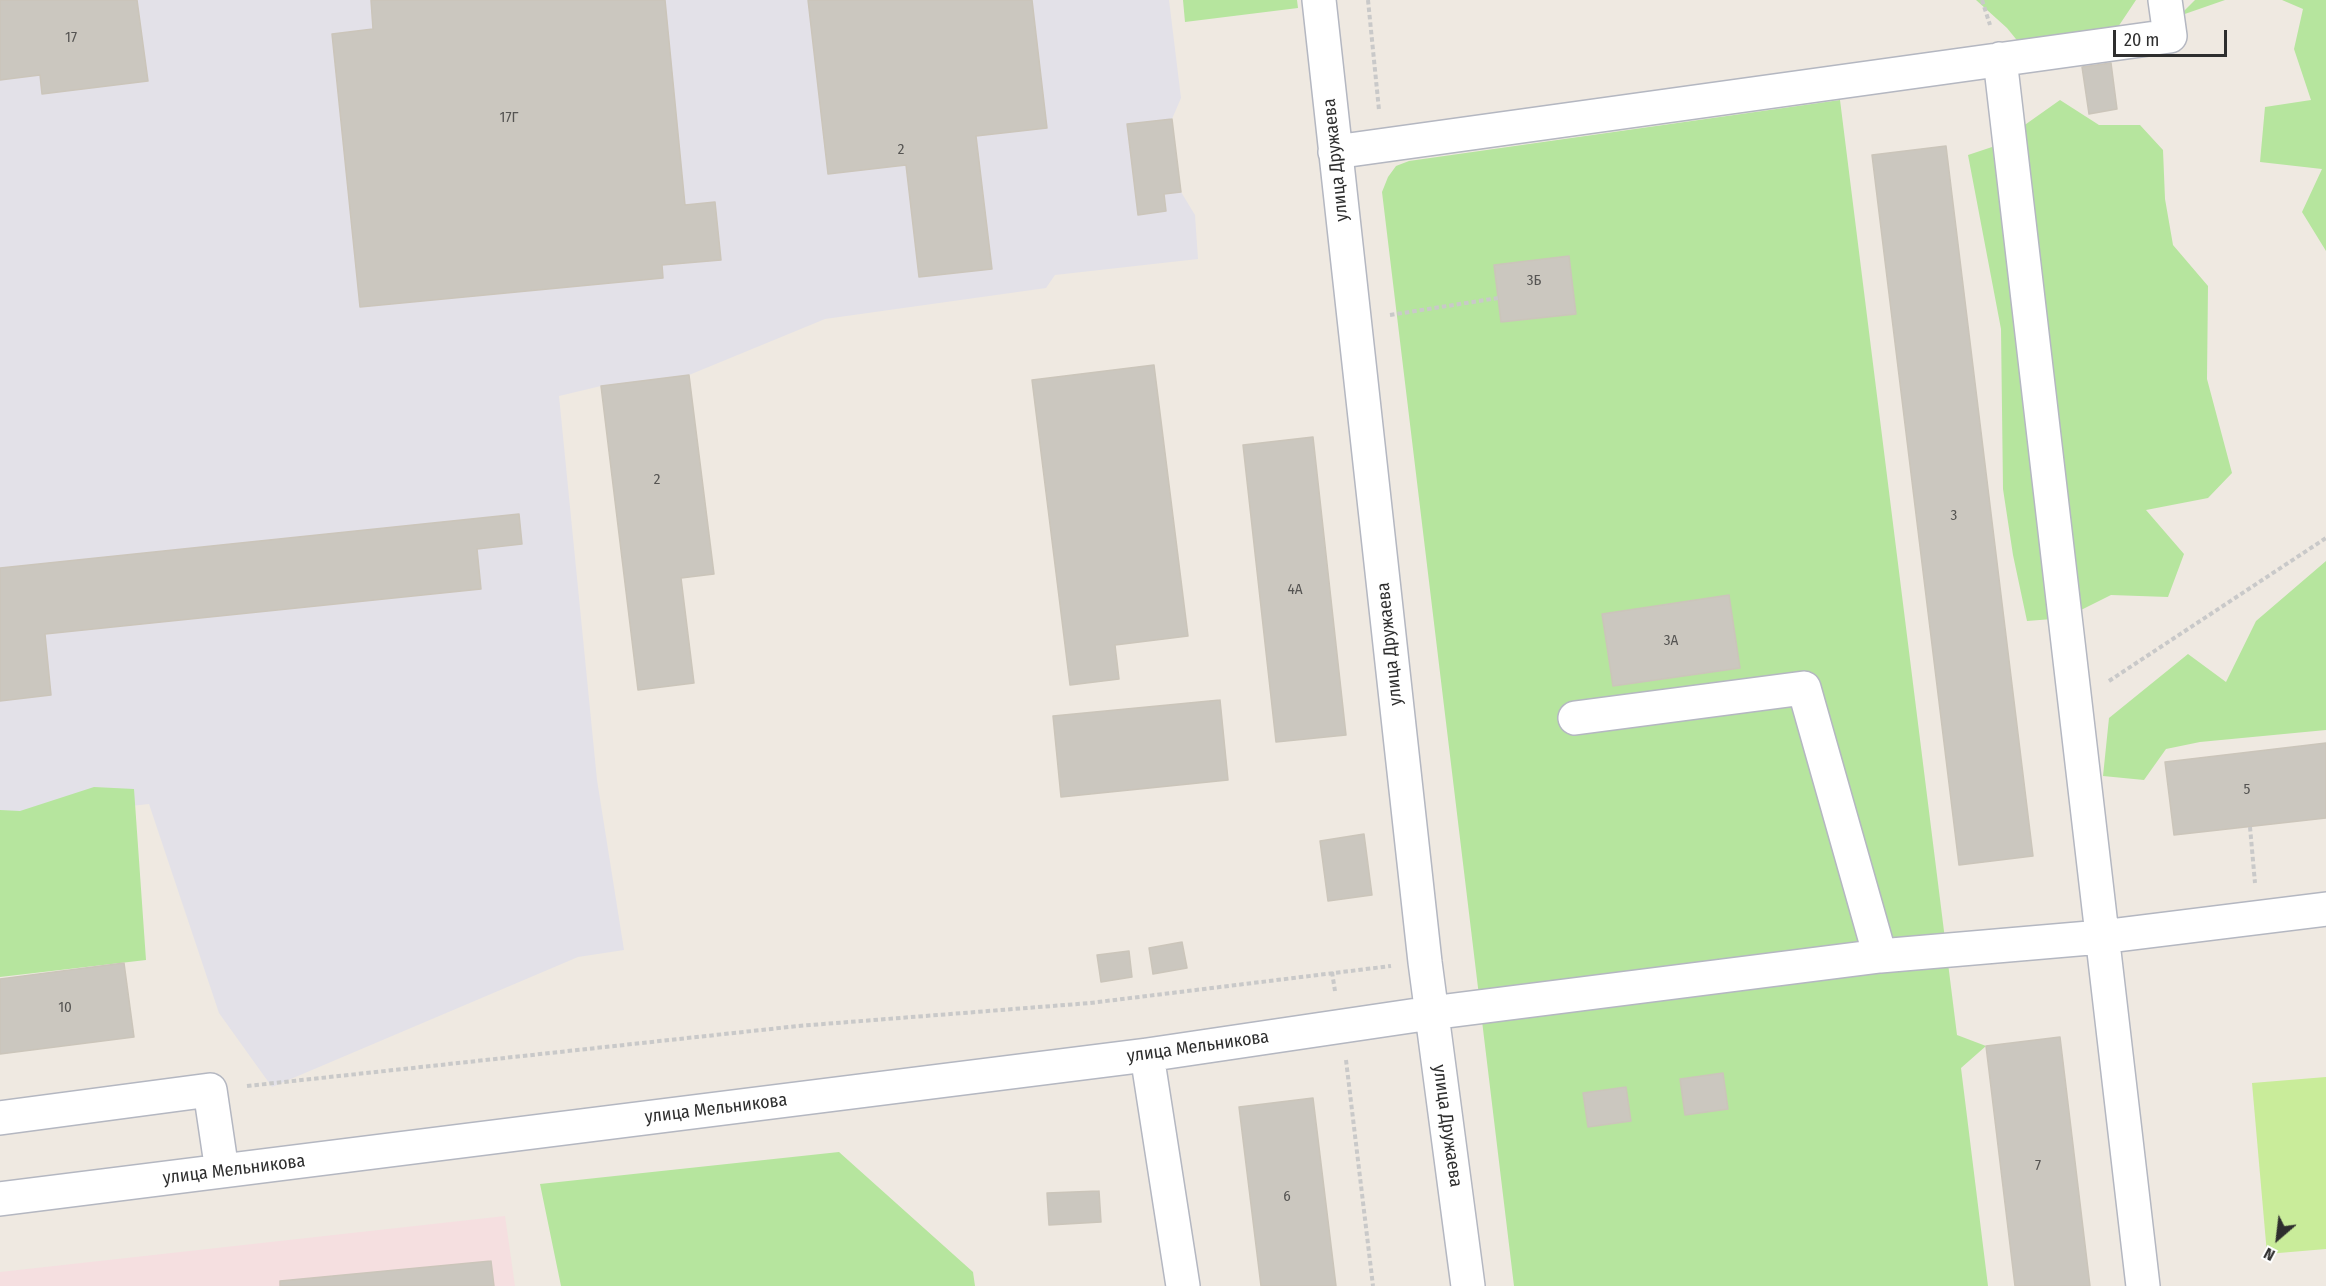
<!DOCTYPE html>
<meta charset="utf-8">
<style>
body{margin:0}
#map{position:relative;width:2326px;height:1286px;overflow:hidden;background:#efe9e1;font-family:"Fira Sans Condensed",sans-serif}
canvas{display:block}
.north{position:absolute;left:2248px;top:1208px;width:60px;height:60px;-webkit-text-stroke:4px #fff;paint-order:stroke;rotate:208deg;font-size:16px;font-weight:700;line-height:24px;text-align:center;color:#2e2e2e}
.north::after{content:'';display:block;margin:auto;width:21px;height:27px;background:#2e2e2e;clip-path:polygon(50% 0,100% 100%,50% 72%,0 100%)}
.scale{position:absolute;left:2113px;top:30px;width:114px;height:27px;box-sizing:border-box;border:3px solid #2e2e2e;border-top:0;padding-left:8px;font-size:18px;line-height:21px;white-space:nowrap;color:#2e2e2e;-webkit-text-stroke:4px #fff;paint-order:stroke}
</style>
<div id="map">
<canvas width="2326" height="1286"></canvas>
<div class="north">N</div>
<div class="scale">20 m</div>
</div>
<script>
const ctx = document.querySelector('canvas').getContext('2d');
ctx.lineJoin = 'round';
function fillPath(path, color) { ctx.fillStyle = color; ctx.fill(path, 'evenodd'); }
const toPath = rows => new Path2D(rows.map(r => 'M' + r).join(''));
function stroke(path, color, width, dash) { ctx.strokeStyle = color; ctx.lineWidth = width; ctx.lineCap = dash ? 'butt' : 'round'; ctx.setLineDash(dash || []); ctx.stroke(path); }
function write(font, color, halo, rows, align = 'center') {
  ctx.font = font + ' "Fira Sans Condensed",sans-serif'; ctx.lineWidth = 4.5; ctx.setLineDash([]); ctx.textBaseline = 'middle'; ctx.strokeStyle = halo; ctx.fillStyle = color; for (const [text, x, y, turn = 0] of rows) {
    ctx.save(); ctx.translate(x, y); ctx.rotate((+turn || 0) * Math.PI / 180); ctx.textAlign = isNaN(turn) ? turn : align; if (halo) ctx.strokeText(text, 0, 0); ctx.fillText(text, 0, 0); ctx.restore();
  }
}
fillPath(toPath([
 [0,0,1169,0,1181,98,1172,119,1181,192,1195,215,1198,259,1055,275,1046,288,825,319,689,375,601,386,559,396,597,780,624,950,578,957,272,1087,219,1013,149,804,0,820]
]), '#e3e1e8');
fillPath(toPath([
 [505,1216,515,1286,0,1286,0,1272]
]), '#f5dfe0');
fillPath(toPath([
 [1183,0,1297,0,1298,8,1185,22],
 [1976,0,2136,0,2114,33,2033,60,2007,28],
 [2195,0,2225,0,2179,16],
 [2282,0,2326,0,2326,251,2302,212,2322,169,2260,162,2265,107,2311,100,2294,49,2303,9],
 [1840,100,1957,1035,1986,1046,1961,1068,1988,1286,1514,1286,1382,192,1388,177,1396,166,1409,161],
 [2060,100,2099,125,2140,125,2163,150,2165,199,2173,245,2208,286,2207,379,2232,473,2208,498,2146,510,2184,554,2168,597,2111,595,2065,618,2027,621,2013,555,2003,489,2001,329,1968,155,1995,146],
 [2326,561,2326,730,2200,742,2166,749,2144,780,2103,776,2109,718,2188,654,2226,682,2256,621],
 [94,787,134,789,146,960,0,977,0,810,20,811],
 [839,1152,973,1272,975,1286,561,1286,540,1184]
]), '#b6e59e');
fillPath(toPath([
 [2326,1077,2326,1249,2267,1254,2252,1083]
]), '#c9ec9a');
const building = toPath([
 [0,0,137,0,148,81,42,94,40,75,0,80,0,0],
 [371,0,665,0,685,205,715,202,721,260,662,265,663,278,360,307,332,34,373,29,371,0],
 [808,0,1032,0,1047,128,976,136,992,269,919,277,906,165,828,174,808,0],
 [2111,63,2117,109,2089,114,2082,67,2111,63],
 [1172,119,1181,192,1164,194,1166,211,1138,215,1127,124,1172,119],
 [1946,146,2033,856,1959,865,1872,155,1946,146],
 [1569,256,1576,314,1501,322,1494,265,1569,256],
 [1154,365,1188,636,1115,645,1119,679,1070,685,1032,380,1154,365],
 [689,375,714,574,681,578,694,683,638,690,601,386,689,375],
 [1313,437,1346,735,1276,742,1243,445,1313,437],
 [519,514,522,544,477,549,481,589,45,634,51,695,0,701,0,568,519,514],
 [1729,595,1740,668,1613,686,1602,614,1729,595],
 [1220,700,1228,780,1061,797,1053,716,1220,700],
 [2326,743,2326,818,2174,835,2165,762,2326,743],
 [1364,834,1372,895,1328,901,1320,841,1364,834],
 [1182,942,1187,968,1153,974,1149,948,1182,942],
 [1129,951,1132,977,1101,982,1097,955,1129,951],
 [124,963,134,1037,0,1054,0,979,124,963],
 [2060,1037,2090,1286,2015,1286,1986,1046,2060,1037],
 [1723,1073,1728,1109,1685,1115,1680,1079,1723,1073],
 [1626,1087,1631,1121,1588,1127,1583,1093,1626,1087],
 [1313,1098,1336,1286,1261,1286,1239,1107,1313,1098],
 [1099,1191,1101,1222,1049,1225,1047,1193,1099,1191],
 [491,1261,494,1286,280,1286,280,1281,491,1261]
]);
fillPath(building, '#cbc7bf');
stroke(building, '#cbc5ba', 1.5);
const minor = toPath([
 [1319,0,1425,962,1468,1286],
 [2000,59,2143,1286],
 [1335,152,2170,36,2165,0],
 [1575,718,1804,688,1880,956],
 [1147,1055,1183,1286],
 [0,1118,210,1090,222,1171],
 [0,1199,1147,1055,1431,1013,1880,956,2101,937,2326,909]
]);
stroke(minor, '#b4b7c1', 36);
stroke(toPath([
 [1368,0,1379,110],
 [1982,0,1990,25],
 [1390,315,1498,298],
 [2109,681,2326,538],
 [2250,827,2255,883],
 [1332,972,1335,991],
 [1346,1060,1373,1286],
 [247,1086,798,1026,1090,1003,1391,966]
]), '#c9c9c9', 4, [4.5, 3]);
stroke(minor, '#fff', 33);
write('15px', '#555452', null, [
 ["17",71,38],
 ["17Г",509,118],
 ["2",901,150],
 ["3Б",1534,281],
 ["2",657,480],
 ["3",1954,516],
 ["4А",1295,590],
 ["3А",1671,641],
 ["5",2247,790],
 ["10",65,1008],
 ["7",2038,1166],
 ["6",1287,1197]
]);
write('18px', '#2e2e2e', '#fff', [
 ["улица Дружаева",1336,160,-96],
 ["улица Дружаева",1390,644,-96],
 ["улица Мельникова",1198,1047,-8],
 ["улица Мельникова",716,1109,-7],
 ["улица Дружаева",1447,1126,82],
 ["улица Мельникова",234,1170,-7]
]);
</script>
